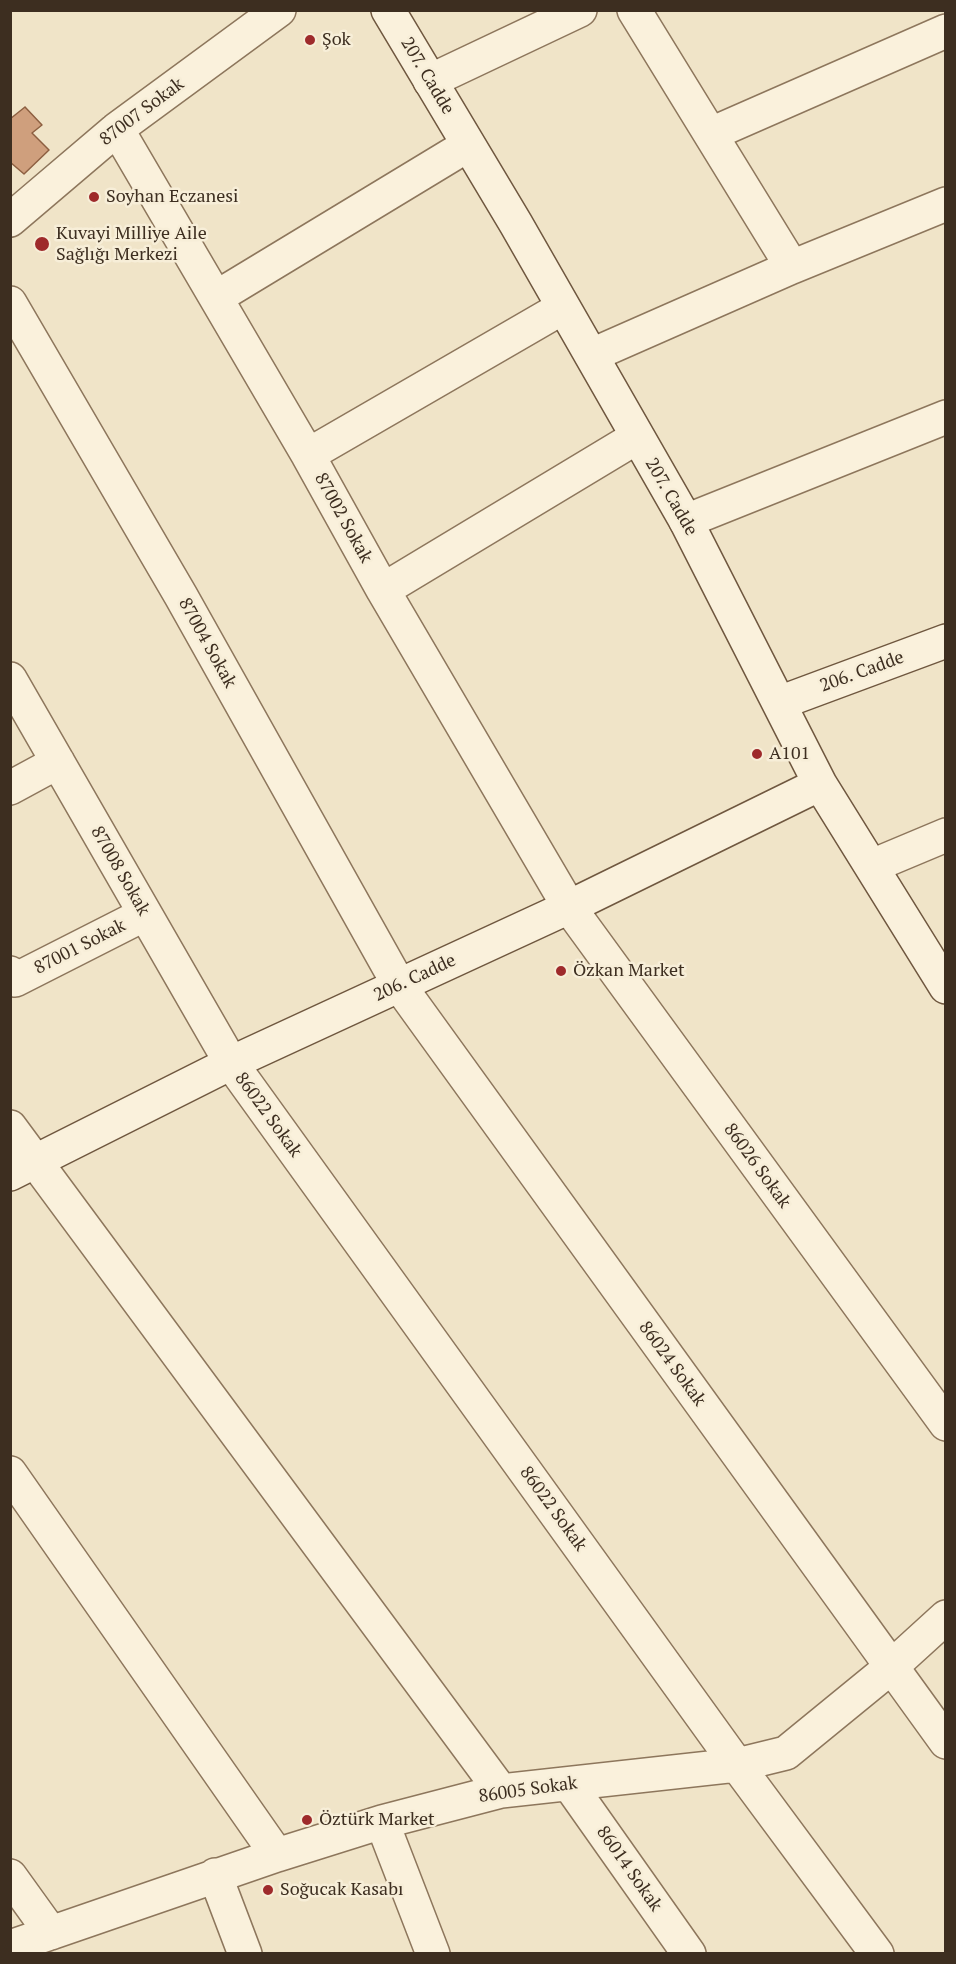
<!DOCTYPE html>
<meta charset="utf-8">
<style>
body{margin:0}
#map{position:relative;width:956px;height:1964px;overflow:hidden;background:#f0e4c8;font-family:"PT Serif",serif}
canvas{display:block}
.frame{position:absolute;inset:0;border:12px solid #3d2e20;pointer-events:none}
</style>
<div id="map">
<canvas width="956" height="1964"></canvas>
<div class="frame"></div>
</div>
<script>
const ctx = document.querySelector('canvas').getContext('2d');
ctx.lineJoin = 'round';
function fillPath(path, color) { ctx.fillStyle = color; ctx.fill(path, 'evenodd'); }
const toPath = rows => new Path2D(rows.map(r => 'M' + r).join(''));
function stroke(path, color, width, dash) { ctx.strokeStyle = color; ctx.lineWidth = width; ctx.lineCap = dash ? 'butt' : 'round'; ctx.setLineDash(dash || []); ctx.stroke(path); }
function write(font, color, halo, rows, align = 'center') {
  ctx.font = font + ' "PT Serif",serif'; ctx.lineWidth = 5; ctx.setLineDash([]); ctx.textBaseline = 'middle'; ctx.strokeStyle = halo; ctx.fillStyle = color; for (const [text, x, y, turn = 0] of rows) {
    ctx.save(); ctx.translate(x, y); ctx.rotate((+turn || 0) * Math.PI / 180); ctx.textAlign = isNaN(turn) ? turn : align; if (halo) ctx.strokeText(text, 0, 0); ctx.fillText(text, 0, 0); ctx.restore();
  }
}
const building = toPath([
 [25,107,42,125,32,133,49,150,24,174,10,162,10,119,25,107]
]);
fillPath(building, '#cf9f7d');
stroke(building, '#8d5f41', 1.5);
const street = toPath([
 [634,10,792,267],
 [430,81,580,10],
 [117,129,308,455,383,590,569,907,946,1424],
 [711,134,946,31],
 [10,220,117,129,279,10],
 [217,297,468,145],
 [10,303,181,596,399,985,946,1742],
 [592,355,792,267,946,204],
 [308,455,562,308],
 [686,521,946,417],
 [383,590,637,437],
 [10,679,231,1063,737,1765,877,1954],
 [10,788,58,762],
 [872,866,946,835],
 [10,973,15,980,145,914],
 [10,1127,501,1791],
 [10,1473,277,1855],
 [569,1784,689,1954],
 [382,1822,433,1954],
 [215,1875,245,1954],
 [10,1876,51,1933],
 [10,1947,277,1855,382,1822,501,1791,737,1765,786,1753,890,1668,946,1617]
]);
const secondary = toPath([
 [388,10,516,224,686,521,820,784,946,987],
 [779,703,946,641],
 [10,1174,231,1063,569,907,820,784]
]);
stroke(street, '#8d765c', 36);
stroke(secondary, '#6f573f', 36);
stroke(street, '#faf1dc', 33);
stroke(secondary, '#faf1dc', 33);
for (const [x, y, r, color] of [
 [310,40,6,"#9e2a2b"],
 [94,197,6,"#9e2a2b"],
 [42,244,8,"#9e2a2b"],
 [757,754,6,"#9e2a2b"],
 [561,971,6,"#9e2a2b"],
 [307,1820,6,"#9e2a2b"],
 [268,1890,6,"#9e2a2b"]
]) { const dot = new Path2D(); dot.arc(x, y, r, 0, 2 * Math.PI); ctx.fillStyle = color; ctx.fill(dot); stroke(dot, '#f7eed8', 2); }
write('18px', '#3d2e20', '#f7eed8', [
 ["Şok",322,40],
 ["Soyhan Eczanesi",106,197],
 ["Kuvayi Milliye Aile",56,234],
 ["Sağlığı Merkezi",56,255],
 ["A101",769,754],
 ["Özkan Market",573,971],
 ["Öztürk Market",319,1820],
 ["Soğucak Kasabı",280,1890]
], 'left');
write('18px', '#3d2e20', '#f7eed8', [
 ["207. Cadde",427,76,59],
 ["87007 Sokak",142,112,-37],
 ["207. Cadde",671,497,60],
 ["87002 Sokak",343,518,61],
 ["87004 Sokak",207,643,61],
 ["206. Cadde",862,672,-20],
 ["87008 Sokak",120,871,60],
 ["87001 Sokak",80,947,-27],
 ["206. Cadde",415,978,-25],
 ["86022 Sokak",268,1115,54],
 ["86026 Sokak",757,1166,54],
 ["86024 Sokak",672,1364,54],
 ["86022 Sokak",553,1509,54],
 ["86005 Sokak",528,1790,-8],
 ["86014 Sokak",629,1869,55]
]);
</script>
